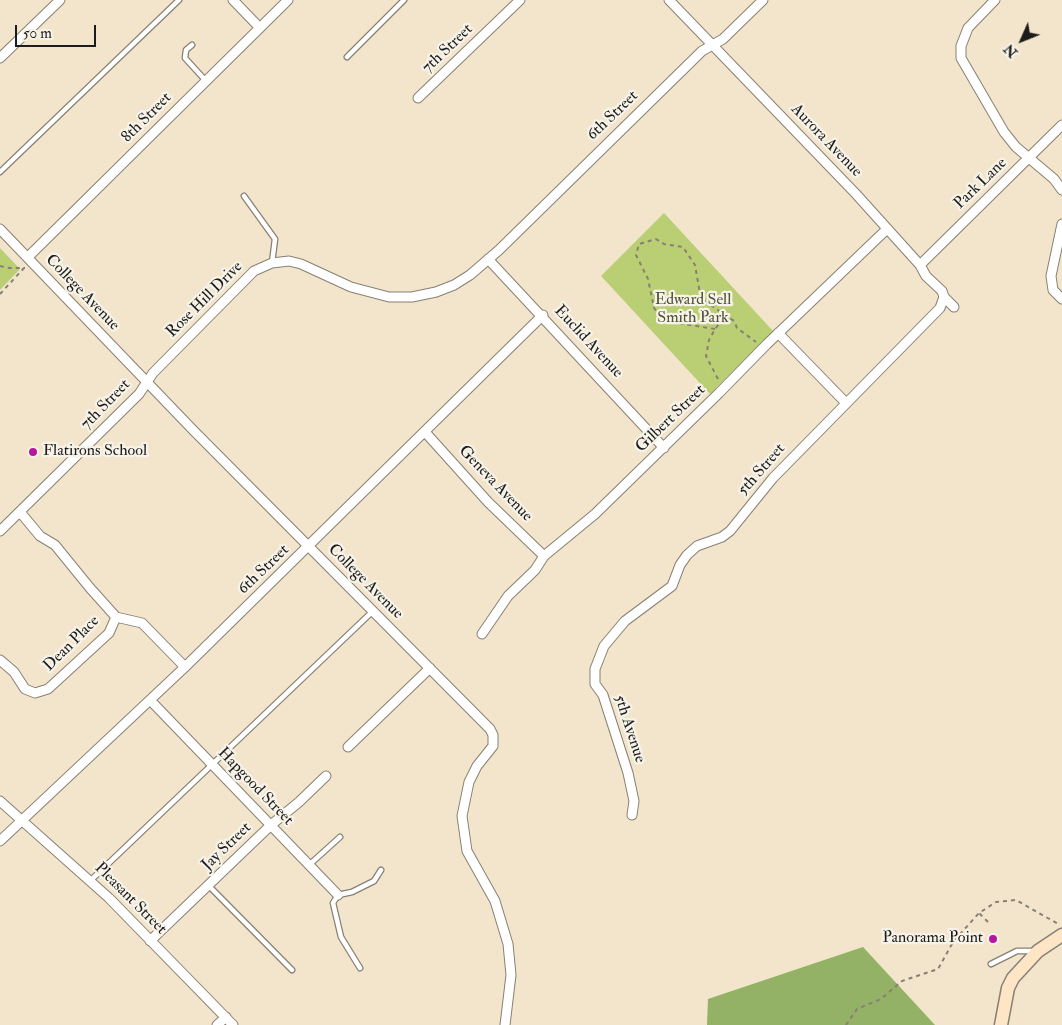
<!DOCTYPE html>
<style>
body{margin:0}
#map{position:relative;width:1062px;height:1025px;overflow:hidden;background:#f2e5cc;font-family:"IM FELL Double Pica",serif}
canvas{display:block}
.north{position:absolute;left:997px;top:15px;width:50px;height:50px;-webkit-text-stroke:4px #f7f3e8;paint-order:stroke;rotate:226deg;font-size:14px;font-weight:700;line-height:20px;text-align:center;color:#1c1c1c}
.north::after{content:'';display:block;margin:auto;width:18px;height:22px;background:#1c1c1c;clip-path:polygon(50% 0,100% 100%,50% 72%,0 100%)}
.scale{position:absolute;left:15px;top:25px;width:81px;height:22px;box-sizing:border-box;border:2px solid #1c1c1c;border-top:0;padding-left:6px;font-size:15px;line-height:18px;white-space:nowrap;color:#1c1c1c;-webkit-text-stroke:4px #f7f3e8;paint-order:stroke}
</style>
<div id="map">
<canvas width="1062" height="1025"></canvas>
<div class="north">N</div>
<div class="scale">50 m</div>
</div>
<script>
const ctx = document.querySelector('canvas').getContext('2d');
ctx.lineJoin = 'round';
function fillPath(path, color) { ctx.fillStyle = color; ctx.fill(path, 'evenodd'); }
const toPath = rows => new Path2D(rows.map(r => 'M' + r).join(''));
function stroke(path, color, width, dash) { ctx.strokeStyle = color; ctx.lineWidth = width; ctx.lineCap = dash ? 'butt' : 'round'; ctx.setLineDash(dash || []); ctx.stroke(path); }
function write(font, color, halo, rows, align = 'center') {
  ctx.font = font + ' "IM FELL Double Pica",serif'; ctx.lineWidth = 4.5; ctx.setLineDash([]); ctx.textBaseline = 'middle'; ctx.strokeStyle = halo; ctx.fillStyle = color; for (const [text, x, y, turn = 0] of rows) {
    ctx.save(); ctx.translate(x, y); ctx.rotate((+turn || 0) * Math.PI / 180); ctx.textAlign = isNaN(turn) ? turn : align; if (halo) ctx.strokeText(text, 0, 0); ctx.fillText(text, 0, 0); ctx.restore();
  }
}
fillPath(toPath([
 [664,213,773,331,710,394,601,276],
 [0,248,20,269,0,290]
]), '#bacf73');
fillPath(toPath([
 [863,947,935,1025,707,1025,708,999]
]), '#93b265');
const lane = toPath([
 [192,45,186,50,185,58,206,81],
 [347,57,404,0],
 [0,172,179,0],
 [244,196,275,239,272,263],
 [309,865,340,837],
 [90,881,373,611],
 [208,885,292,970],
 [991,964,1017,951,1034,951],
 [360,968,341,937,333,903,338,895,352,892,374,881,381,870]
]);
const street = toPath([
 [233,0,260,28],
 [669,0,856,194,920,265,926,276,942,291,944,297,954,307],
 [995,0,968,28,961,46,961,58,1004,132,1016,147,1054,179,1062,190],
 [0,58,60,0],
 [418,98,520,0],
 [1062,224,1051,276,1053,290,1062,299],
 [0,229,193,430,490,729,493,735,493,746,477,766,469,782,462,816,467,851,495,901,508,944,511,975,505,1025],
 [28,257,288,0],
 [488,259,664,448],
 [920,265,1062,125],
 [778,333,846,403],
 [425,432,488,502,544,556],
 [20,512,40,536,55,545,90,588,116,617,142,623,185,667],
 [0,531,139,394,153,373,254,271,272,263,289,261,301,264,351,287,389,297,412,297,436,292,454,285,470,275,499,250,702,51,723,39,763,0],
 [482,634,508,596,535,570,544,556,595,514,719,393,767,344,887,229],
 [0,660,14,672,25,689,35,693,48,689,109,633,116,617],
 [150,700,338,895],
 [348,747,430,668],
 [0,801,109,898,233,1025],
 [632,815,634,801,628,773,603,695,595,684,595,669,604,646,625,621,672,586,680,565,687,555,697,546,722,537,730,531,773,478,940,308,944,297],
 [0,841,185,667,543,315],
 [150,941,271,825,299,802,326,776],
 [217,1025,226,1017]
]);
const secondary = toPath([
 [1001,1025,1008,988,1013,978,1038,951,1062,935]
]);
stroke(lane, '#878074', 7);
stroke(street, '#878074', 11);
stroke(secondary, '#878074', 15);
stroke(toPath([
 [0,266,9,268,25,268],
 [0,294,24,268],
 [715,329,671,322,659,315,654,308,648,279,636,255,639,244,656,239,664,244,683,247,695,265,700,294,706,302,734,321,737,328,756,342],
 [718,379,706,356,709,340,715,329,726,315],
 [988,922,979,913,996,902,1016,900,1060,925],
 [846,1025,857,1009,881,999,902,981,938,969,953,942,979,913]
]), '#878074', 2, [4, 4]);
stroke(lane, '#fff', 4.5);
stroke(street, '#fff', 9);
stroke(secondary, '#fde5c5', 12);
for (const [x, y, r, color] of [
 [33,452,5,"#b5179e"],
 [993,939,5,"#b5179e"]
]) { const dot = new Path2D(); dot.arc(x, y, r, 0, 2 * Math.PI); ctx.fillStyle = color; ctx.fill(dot); stroke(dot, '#f7f3e8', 2); }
write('16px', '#1c1c1c', '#f7f3e8', [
 ["7th Street",448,49,-44],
 ["6th Street",613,116,-44],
 ["8th Street",147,118,-45],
 ["Aurora Avenue",826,141,46],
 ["Park Lane",981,184,-44],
 ["College Avenue",82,293,46],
 ["Rose Hill Drive",205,300,-45],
 ["Euclid Avenue",588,342,47],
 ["7th Street",106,405,-46],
 ["Gilbert Street",671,419,-44],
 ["5th Street",762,470,-49],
 ["Geneva Avenue",495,484,46],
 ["6th Street",264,570,-44],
 ["College Avenue",365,582,45],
 ["Dean Place",72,644,-45],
 ["5th Avenue",629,729,72],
 ["Hapgood Street",255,787,46],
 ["Jay Street",227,847,-44],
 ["Pleasant Street",130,899,45]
]);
write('16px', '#4b5236', '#f7f3e8', [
 ["Edward Sell",693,301],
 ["Smith Park",693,319]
]);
write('16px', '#1c1c1c', '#f7f3e8', [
 ["Flatirons School",43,452],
 ["Panorama Point",983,939,"right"]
], 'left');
</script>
